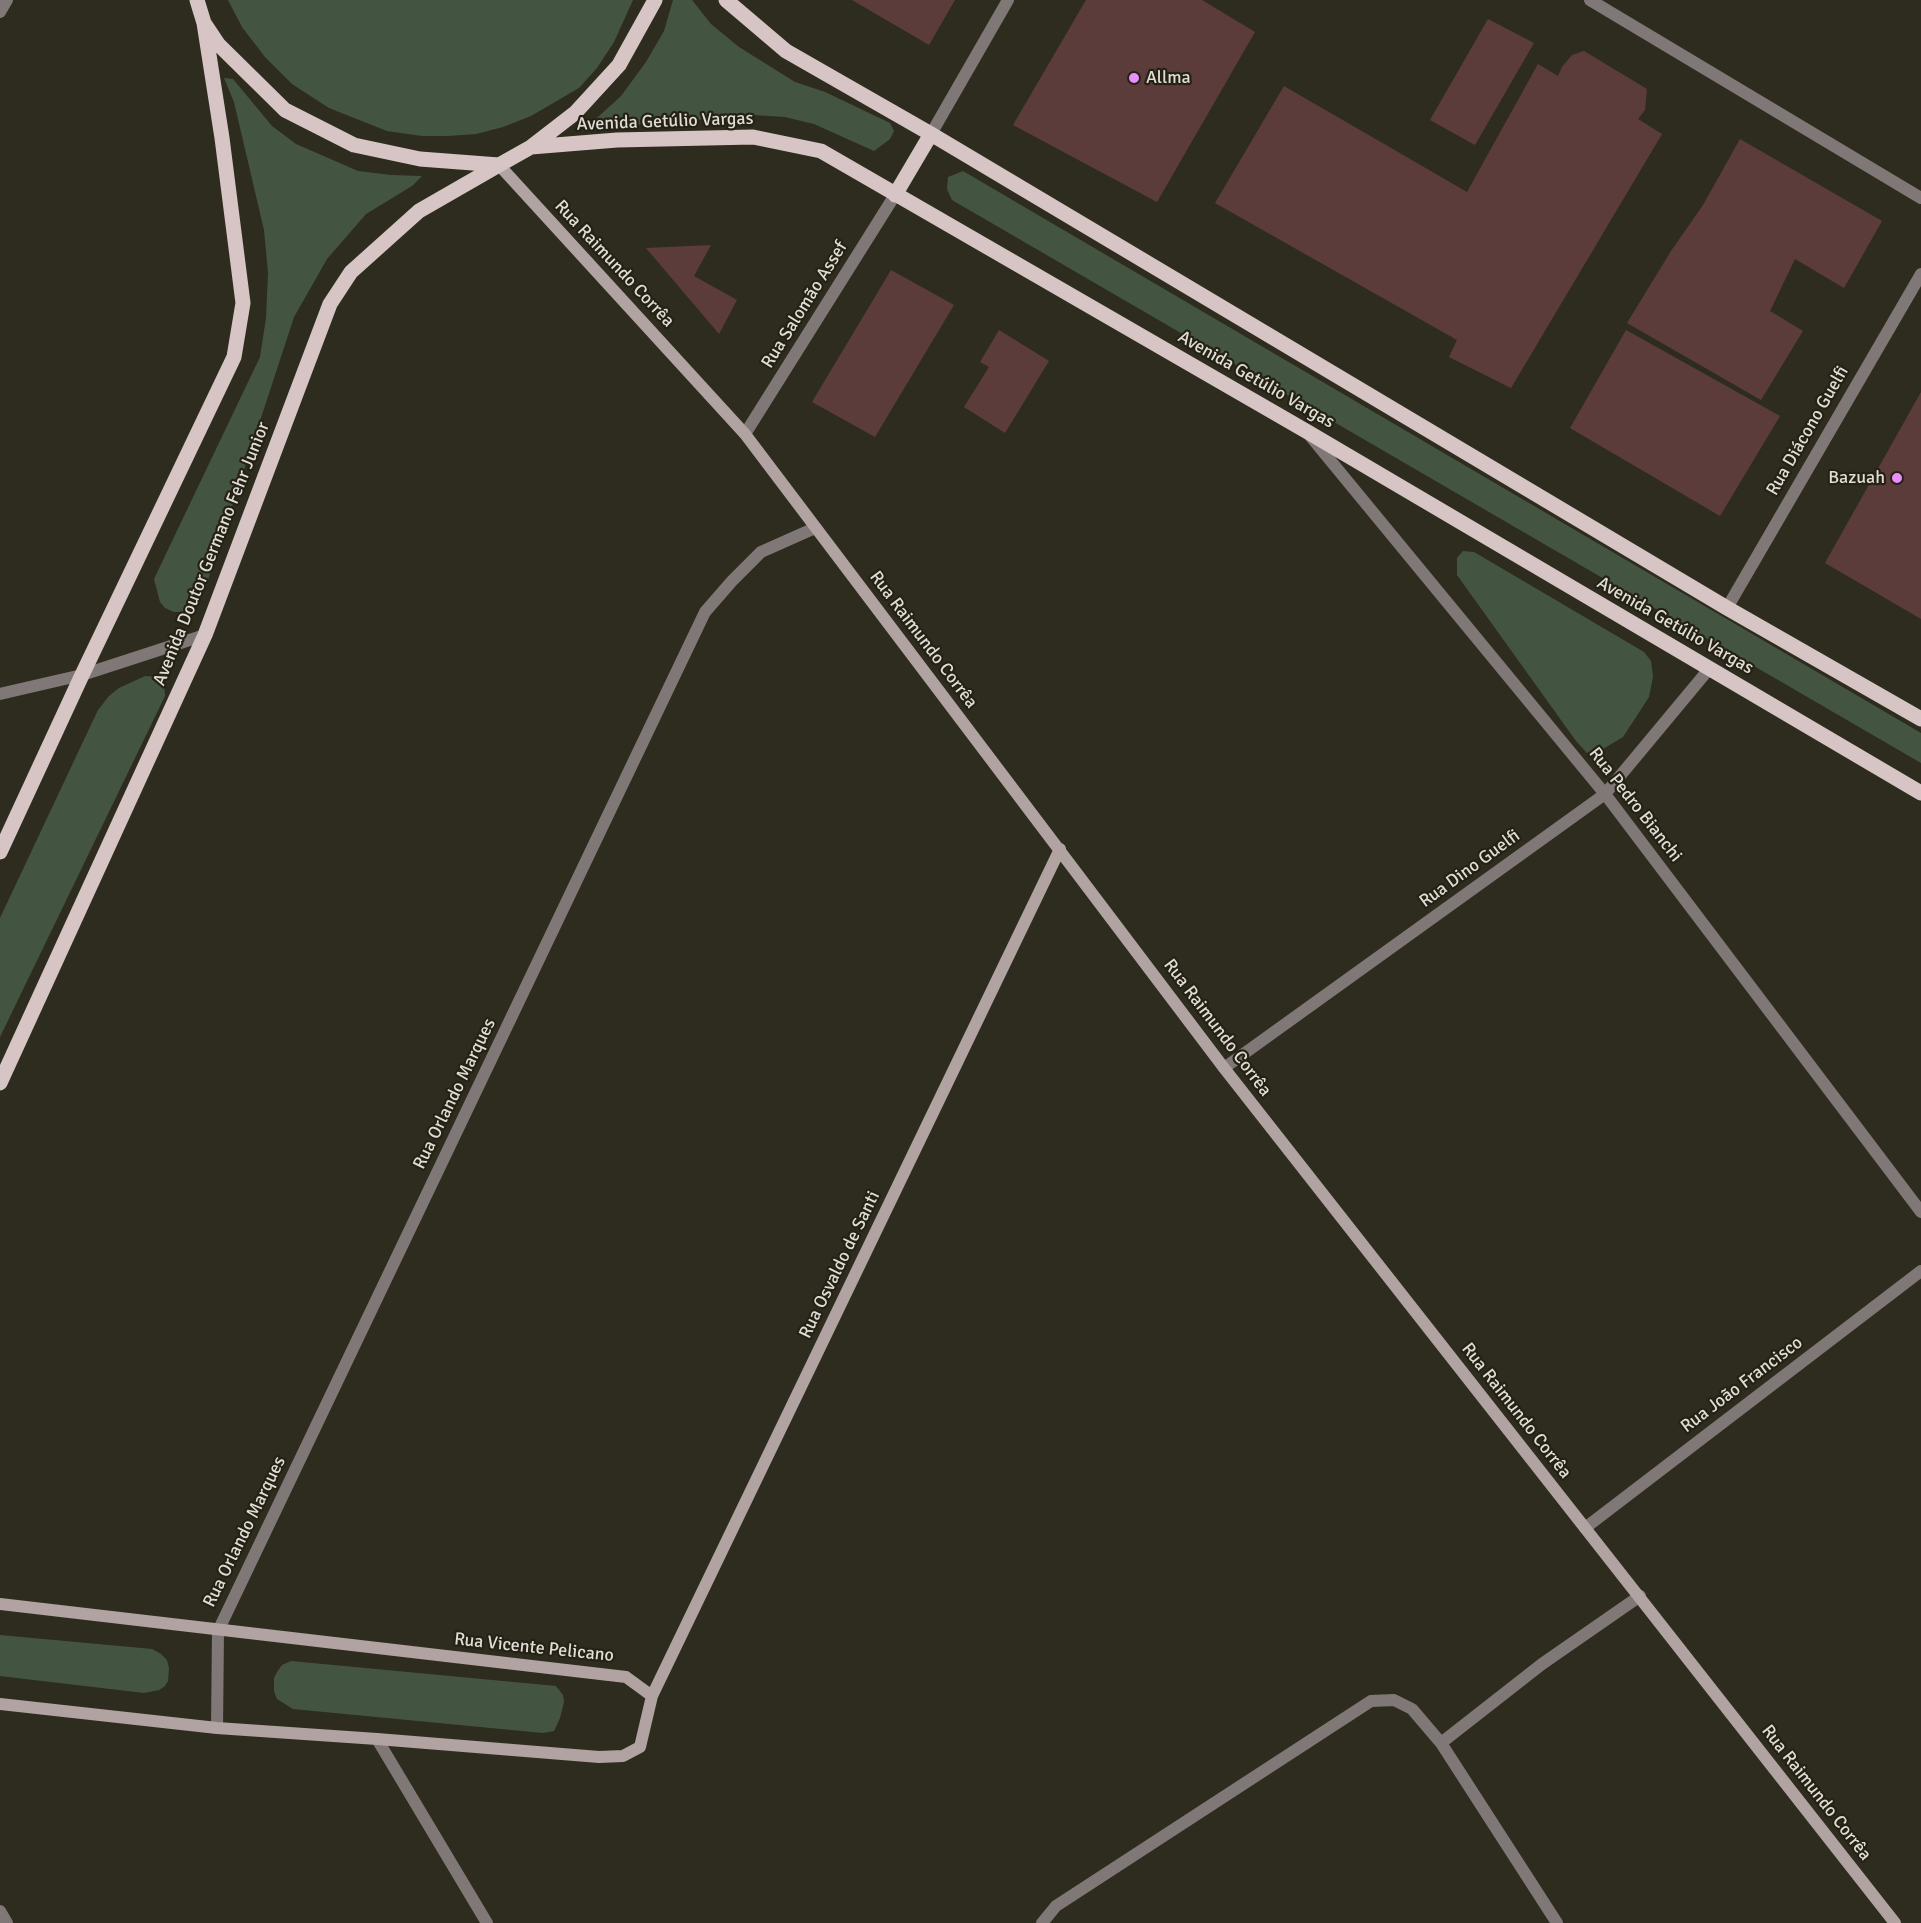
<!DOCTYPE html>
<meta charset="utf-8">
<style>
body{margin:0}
canvas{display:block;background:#2e2c1f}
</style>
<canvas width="1921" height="1923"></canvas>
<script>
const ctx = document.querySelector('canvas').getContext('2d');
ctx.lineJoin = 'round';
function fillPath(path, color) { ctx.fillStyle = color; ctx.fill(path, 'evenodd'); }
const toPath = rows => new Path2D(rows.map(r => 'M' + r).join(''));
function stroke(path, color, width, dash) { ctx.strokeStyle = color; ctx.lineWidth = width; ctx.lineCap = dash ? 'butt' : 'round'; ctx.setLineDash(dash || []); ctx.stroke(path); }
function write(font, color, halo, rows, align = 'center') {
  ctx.font = font + ' Signika,sans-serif'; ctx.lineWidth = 4.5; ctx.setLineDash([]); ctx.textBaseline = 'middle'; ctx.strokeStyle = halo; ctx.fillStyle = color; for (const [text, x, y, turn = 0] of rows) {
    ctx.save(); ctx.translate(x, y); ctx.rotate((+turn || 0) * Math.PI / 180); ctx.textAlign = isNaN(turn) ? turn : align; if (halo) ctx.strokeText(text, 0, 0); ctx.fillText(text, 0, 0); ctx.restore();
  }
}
fillPath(toPath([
 [228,0,633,0,614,42,597,68,579,88,531,116,503,127,476,134,448,136,422,136,387,131,329,108,292,84,265,57,242,27],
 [673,0,692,0,711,24,739,47,795,82,825,92,890,123,894,131,890,139,874,151,814,124,785,117,754,115,601,128,587,127,621,96,646,62,664,31],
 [224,78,233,79,272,126,296,144,358,171,391,175,422,176,412,186,366,214,327,259,294,317,207,583,198,605,187,612,174,612,165,608,160,602,154,579,260,357,266,318,268,273,264,230,234,102],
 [963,171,1921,733,1921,763,952,200,947,189,948,177],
 [1463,551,1474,552,1644,652,1651,661,1653,677,1649,697,1623,737,1598,752,1587,753,1576,741,1457,575,1457,558],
 [145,676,160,677,164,682,165,696,0,1037,0,918,98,710,109,696,119,688],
 [0,1635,152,1649,161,1654,167,1660,169,1668,168,1681,165,1686,159,1690,144,1693,0,1676],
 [291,1661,556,1686,563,1695,564,1702,560,1718,554,1731,543,1733,293,1709,277,1699,274,1691,274,1678,277,1672,282,1665]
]), '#435541');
fillPath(toPath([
 [852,0,955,0,929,45],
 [1086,0,1202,0,1255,32,1157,202,1013,125],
 [1488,19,1534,43,1475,145,1430,120],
 [1584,51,1647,89,1645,110,1638,119,1662,134,1511,388,1449,357,1457,340,1215,203,1284,86,1467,192,1538,64,1558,76,1562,67,1572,55],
 [1740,139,1882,221,1844,288,1795,259,1770,311,1803,331,1761,400,1627,323,1671,251,1703,205],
 [711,245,694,276,737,300,719,334,646,248],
 [891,270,954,305,875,437,812,402],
 [999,330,1049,361,1005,433,964,407,989,367,980,362],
 [1626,330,1780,416,1720,516,1570,428],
 [1921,392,1921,619,1825,563]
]), '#5c3c3a');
stroke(toPath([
 [1441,1743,1542,1664,1640,1596],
 [1042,1923,1056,1906,1371,1701,1394,1700,1412,1709,1441,1743,1557,1923]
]), '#807877', 12);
stroke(toPath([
 [1590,0,1921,198],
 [0,12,7,0],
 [931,134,1008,0],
 [745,434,895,195],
 [1311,437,1605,794,1921,1212],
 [1727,608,1921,274],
 [0,694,82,675,205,635],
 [1224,1068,1605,794,1709,669],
 [1585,1528,1921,1271],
 [217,1728,218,1631,705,612,732,581,761,552,815,528],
 [377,1739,487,1923],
 [0,1911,7,1923]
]), '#807877', 12);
stroke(toPath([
 [499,165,745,434,1224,1068,1895,1923],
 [0,1604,626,1677,652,1696],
 [0,1704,217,1728,377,1739,599,1757,623,1756,640,1747,652,1696,1060,849]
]), '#b0a3a2', 12);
stroke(toPath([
 [197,0,204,23,218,44,285,110,354,145,420,159,499,165,531,147,575,113,619,65,655,0],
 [726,0,786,51,931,134,1727,608,1921,719],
 [531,147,617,140,753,137,821,151,1306,431,1921,793],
 [895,195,931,134],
 [0,852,82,675,234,357,243,303,222,138,204,23],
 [0,1083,205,635,330,304,351,272,419,211,499,165]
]), '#d6c5c4', 15);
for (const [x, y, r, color] of [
 [1134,78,6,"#e88eff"],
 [1897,478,6,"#e88eff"]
]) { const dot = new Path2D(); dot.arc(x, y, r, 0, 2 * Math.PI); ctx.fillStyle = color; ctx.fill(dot); stroke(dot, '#252215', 2); }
write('18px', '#dfddd5', '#252215', [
 ["Allma",1146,78],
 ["Bazuah",1885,478,"right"]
], 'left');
write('18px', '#dfddd5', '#252215', [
 ["Avenida Getúlio Vargas",665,122,-2],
 ["Rua Raimundo Corrêa",614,264,47],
 ["Rua Salomão Assef",805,305,-58],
 ["Avenida Getúlio Vargas",1256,380,30],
 ["Rua Diácono Guelfi",1808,431,-60],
 ["Avenida Doutor Germano Fehr Junior",212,554,-68],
 ["Avenida Getúlio Vargas",1675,626,30],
 ["Rua Raimundo Corrêa",923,640,53],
 ["Rua Pedro Bianchi",1635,805,52],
 ["Rua Dino Guelfi",1470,869,-36],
 ["Rua Raimundo Corrêa",1217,1028,53],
 ["Rua Orlando Marques",455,1094,-64],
 ["Rua Osvaldo de Santi",840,1265,-64],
 ["Rua João Francisco",1742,1385,-37],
 ["Rua Raimundo Corrêa",1516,1411,52],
 ["Rua Orlando Marques",245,1532,-64],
 ["Rua Vicente Pelicano",534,1648,6],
 ["Rua Raimundo Corrêa",1816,1793,52]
]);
</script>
